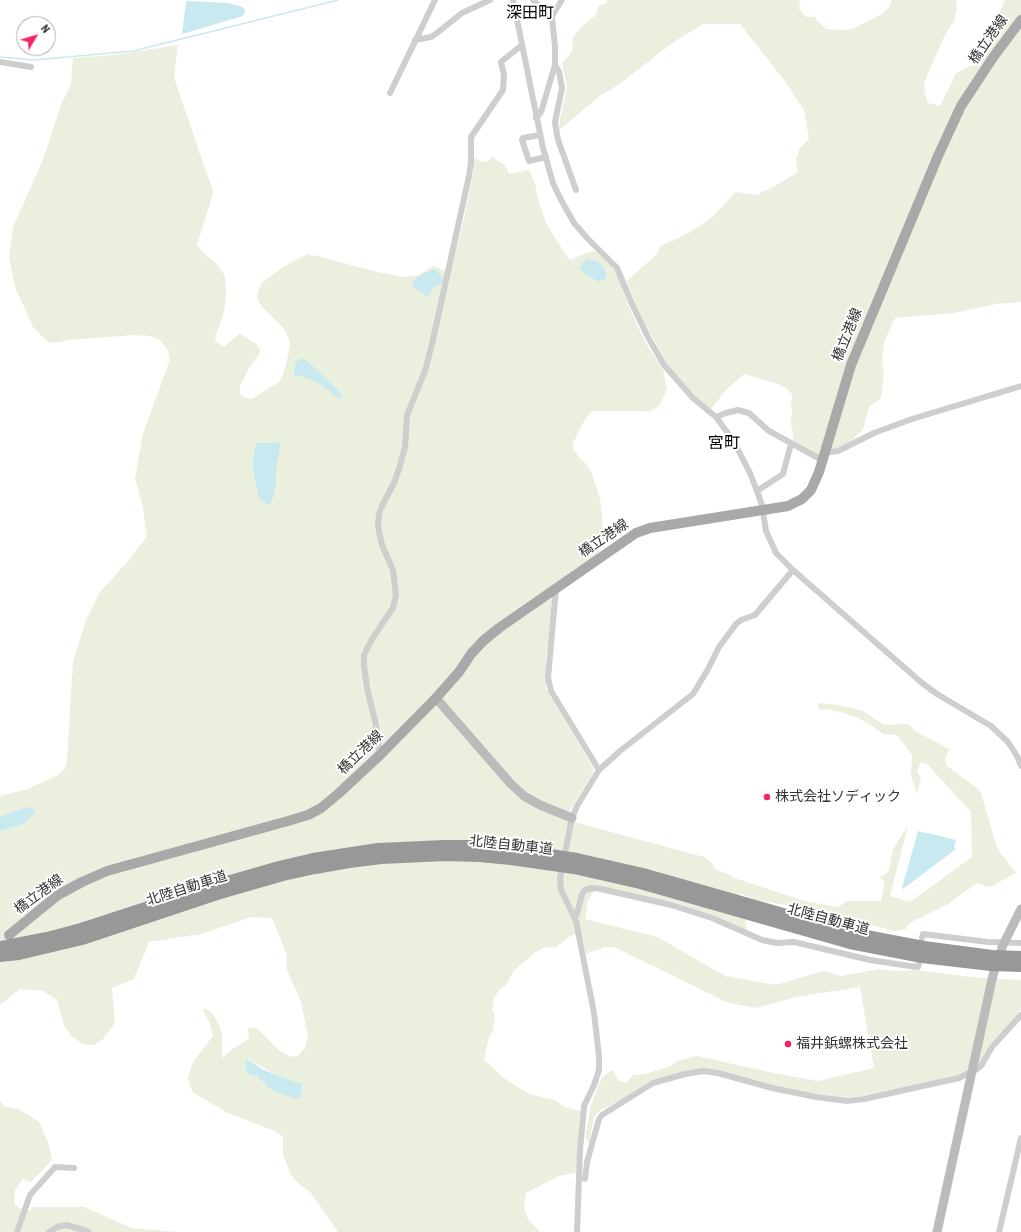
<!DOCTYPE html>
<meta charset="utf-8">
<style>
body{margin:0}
#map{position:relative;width:1021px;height:1232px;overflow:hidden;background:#fff;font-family:"Roboto Condensed",sans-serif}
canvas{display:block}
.north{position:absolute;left:16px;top:16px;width:40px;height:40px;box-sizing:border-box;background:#fff;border:1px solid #adadad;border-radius:50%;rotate:52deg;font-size:11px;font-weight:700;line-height:16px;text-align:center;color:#313131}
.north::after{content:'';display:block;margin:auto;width:14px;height:18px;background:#f72461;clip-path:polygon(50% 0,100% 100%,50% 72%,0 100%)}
</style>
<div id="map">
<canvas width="1021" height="1232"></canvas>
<div class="north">N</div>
</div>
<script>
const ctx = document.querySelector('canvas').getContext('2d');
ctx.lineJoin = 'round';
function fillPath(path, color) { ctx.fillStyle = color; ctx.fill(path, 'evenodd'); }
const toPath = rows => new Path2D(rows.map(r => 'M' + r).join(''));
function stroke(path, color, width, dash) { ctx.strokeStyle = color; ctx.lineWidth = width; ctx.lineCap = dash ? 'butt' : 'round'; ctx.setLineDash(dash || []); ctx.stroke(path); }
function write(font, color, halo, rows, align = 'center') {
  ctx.font = font + ' "Roboto Condensed","Noto Sans JP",sans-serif'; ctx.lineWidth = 4; ctx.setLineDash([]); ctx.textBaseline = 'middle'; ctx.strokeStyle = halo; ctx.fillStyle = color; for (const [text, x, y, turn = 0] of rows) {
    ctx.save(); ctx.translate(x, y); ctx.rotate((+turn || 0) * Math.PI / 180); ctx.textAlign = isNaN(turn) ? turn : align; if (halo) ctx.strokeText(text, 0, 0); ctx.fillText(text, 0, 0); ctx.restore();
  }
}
fillPath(toPath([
 [607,0,800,0,799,9,806,17,814,17,826,29,842,30,853,29,882,14,889,7,892,0,956,0,957,8,955,19,944,37,924,83,925,94,928,103,940,106,951,84,955,74,979,61,1005,0,1021,0,1021,302,996,304,954,313,895,318,884,342,882,362,884,374,881,398,869,407,863,429,850,442,818,456,794,443,791,423,792,410,791,402,793,395,786,388,776,383,744,374,726,390,711,409,698,399,673,373,663,357,638,310,627,281,658,253,660,246,683,236,709,220,736,192,756,195,777,185,798,172,796,160,800,148,809,139,804,110,784,80,740,24,703,24,672,43,621,83,600,96,559,130,560,119,567,87,562,63,572,52,573,37,582,26,595,16,599,6,607,3],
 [178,45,174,74,176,83,205,169,211,184,213,194,197,244,202,252,216,263,225,276,226,295,224,312,216,334,215,341,224,347,240,333,257,345,260,350,259,355,247,371,240,387,240,394,245,398,252,399,280,381,286,365,290,345,289,339,284,329,264,309,259,302,257,296,261,283,286,265,308,254,378,272,394,275,403,277,419,275,433,266,450,273,463,223,473,174,473,158,484,162,489,161,493,156,496,160,505,165,509,174,529,170,535,184,539,203,546,222,556,240,570,260,586,253,595,251,608,262,617,274,628,305,640,331,647,345,663,370,667,389,659,406,651,411,592,411,585,419,573,443,573,449,578,456,587,465,592,474,600,498,604,540,601,549,596,556,561,580,546,656,546,689,593,767,593,773,569,812,574,822,704,857,712,863,715,869,733,876,734,878,808,902,838,907,848,901,881,901,885,882,880,878,889,871,893,849,908,826,890,896,910,902,972,857,971,812,928,765,921,762,917,771,921,778,917,794,911,776,912,755,897,735,883,734,872,726,859,718,841,712,825,709,819,710,818,705,820,703,839,705,863,711,884,725,909,724,915,731,949,749,945,760,947,766,977,788,981,793,996,844,999,851,1016,873,992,886,986,887,977,883,947,905,909,923,906,929,895,931,786,905,757,900,738,893,748,932,726,921,597,887,588,900,585,919,658,937,725,976,776,985,823,971,841,976,879,969,896,971,916,970,969,977,1021,980,1021,1009,1016,1017,990,1044,979,1064,961,1075,878,1093,845,1098,784,1089,703,1069,678,1073,648,1082,623,1099,599,1111,594,1117,589,1143,585,1138,591,1105,601,1079,611,1070,614,1072,619,1081,626,1083,633,1075,645,1074,671,1066,677,1061,697,1056,769,1072,818,1081,874,1068,860,987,796,997,756,1008,729,1003,614,947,605,947,586,954,581,932,569,937,556,947,543,948,536,952,522,963,513,972,506,985,499,990,494,998,492,1010,495,1015,493,1031,489,1037,484,1060,504,1078,529,1094,555,1100,564,1107,580,1111,576,1173,559,1176,526,1193,524,1207,528,1219,540,1232,338,1232,311,1193,297,1182,291,1175,283,1155,283,1137,272,1130,226,1112,194,1093,190,1087,188,1078,193,1062,213,1036,210,1023,203,1010,205,1008,214,1015,218,1023,222,1034,222,1058,234,1048,247,1040,249,1038,248,1028,257,1028,280,1051,289,1056,297,1057,305,1048,308,1036,301,1002,286,968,287,955,272,918,251,917,201,934,149,942,134,979,112,988,115,1023,103,1039,94,1045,85,1045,72,1037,64,1025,57,1000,43,991,20,989,0,1005,0,831,23,824,35,812,27,807,0,816,0,796,28,789,58,775,65,768,67,761,73,662,86,620,100,592,128,561,147,536,143,508,135,478,143,433,170,360,168,350,160,340,150,336,134,335,69,340,54,343,48,342,33,327,15,287,9,257,13,227,43,160,62,102,71,85,73,58,114,55],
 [249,1060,276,1075,303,1084,301,1096,295,1099,286,1095,270,1089,258,1077,246,1073,245,1063],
 [0,1100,3,1106,19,1109,39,1122,49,1145,52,1160,31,1182,23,1179,15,1190,14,1204,26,1213,34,1207,84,1207,132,1228,177,1232,0,1232]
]), '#ebefde');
fillPath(toPath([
 [187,1,228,3,242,7,244,8,245,11,243,16,182,34,186,2],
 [587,259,597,261,601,265,607,274,605,280,599,282,580,270,580,267],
 [432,270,436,270,440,274,443,282,440,285,432,288,431,293,427,297,420,291,414,289,412,285,417,277],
 [302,358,314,367,338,390,343,399,338,398,320,384,310,379,294,375,295,365,297,361],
 [273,442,280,443,280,446,276,471,276,486,271,502,269,505,261,500,258,495,254,474,253,461,256,443,272,443],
 [27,807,33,809,35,813,27,821,23,824,0,831,0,816],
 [918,831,956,840,954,846,956,849,903,889,902,888],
 [247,1060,250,1061,262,1069,276,1075,303,1084,300,1098,295,1099,274,1091,270,1089,258,1077,246,1073,245,1062]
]), '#c9e9f0');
stroke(toPath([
 [0,57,34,60,133,51,338,0]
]), '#c9e9f0', 1.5);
stroke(toPath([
 [513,0,543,148,553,183,560,198,574,223,588,239,617,268,632,304,649,339,664,365,693,398,716,417,733,440,750,473,757,491,762,505,766,531,776,553,793,570,922,683,937,694,991,726,1008,742,1017,756,1021,766],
 [533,0,537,4,553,14],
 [415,40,431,37,437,33,462,13,490,0],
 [0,62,31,67],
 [555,65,559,72,562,88,555,122,556,129,558,140,576,190],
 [390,93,435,0],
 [536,118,541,112,555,65,555,46,552,18,553,14,562,0],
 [540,135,523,138,522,140,529,161,546,157],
 [716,417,726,413,738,410,749,413,769,431,822,460],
 [824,453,838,451,874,433,912,419,1021,386],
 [757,491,783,474,791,444],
 [556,589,548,678,550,686,551,691,599,770],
 [380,755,376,725,367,688,364,665,364,655,372,639,393,608,396,595,393,570,382,545,379,532,378,524,379,514,382,506,394,483,399,469,405,447,407,415,425,371,432,344,469,176,471,162,471,137,503,90,504,75,501,62,522,45],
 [574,917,577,914,582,894,585,890,592,888,601,889,671,905,712,918,762,940,777,943,794,942,870,960,910,966,918,967,919,963],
 [922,938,923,934,988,942,1021,943],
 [585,1179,587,1162,599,1119,602,1115,653,1083,685,1074,703,1071,718,1073,772,1088,816,1097,847,1101,864,1099,959,1078,977,1069,981,1066,992,1047,1021,1015],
 [17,1232,30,1195,55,1167,74,1168],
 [49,1232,57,1227,66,1225,84,1230,88,1232],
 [577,1232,580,1150,584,1106,594,1085,599,1070,599,1056,594,1013,576,921,561,890,560,878,572,818,577,806,599,770,620,751,693,694,707,671,719,647,736,624,741,620,755,615,793,570],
 [999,1232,1021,1138]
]), '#cecece', 6);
stroke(toPath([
 [436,698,510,783,524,796,540,805,572,818],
 [937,1232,993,975,1003,945,1021,909]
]), '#bbb', 9);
stroke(toPath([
 [9,935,58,895,82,882,107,871,288,821,308,815,321,808,338,794,380,755,436,698,459,672,471,654,483,641,499,628,636,533,650,528,788,506,802,499,811,490,819,472,851,365,938,156,961,106,994,56,1021,20]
]), '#a9a9a9', 10);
stroke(toPath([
 [0,947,47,938,81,929,213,886,279,867,313,859,378,849,445,846,476,846,510,849,577,859,643,874,850,933,924,947,992,956,1021,957],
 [0,956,19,954,82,939,217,894,283,875,315,868,349,862,381,858,446,855,479,856,511,859,574,868,640,883,850,943,922,957,991,965,1021,966]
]), '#989898', 12);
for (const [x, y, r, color] of [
 [767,797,4,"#f72461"],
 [788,1044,4,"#f72461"]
]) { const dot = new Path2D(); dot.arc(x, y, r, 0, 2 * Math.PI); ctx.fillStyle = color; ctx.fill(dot); stroke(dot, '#fff', 1.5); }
write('14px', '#313131', '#fff', [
 ["橋立港線",989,40,-55],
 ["橋立港線",848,335,-68],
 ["橋立港線",604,539,-34],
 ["橋立港線",361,753,-44],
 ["北陸自動車道",511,846,6],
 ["北陸自動車道",187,889,-18],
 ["橋立港線",39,895,-36],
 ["北陸自動車道",828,920,15]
]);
write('14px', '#313131', '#fff', [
 ["株式会社ソディック",775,797],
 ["福井鋲螺株式会社",796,1044]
], 'left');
write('16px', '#000', '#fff', [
 ["深田町",530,14],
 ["宮町",724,444]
]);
</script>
